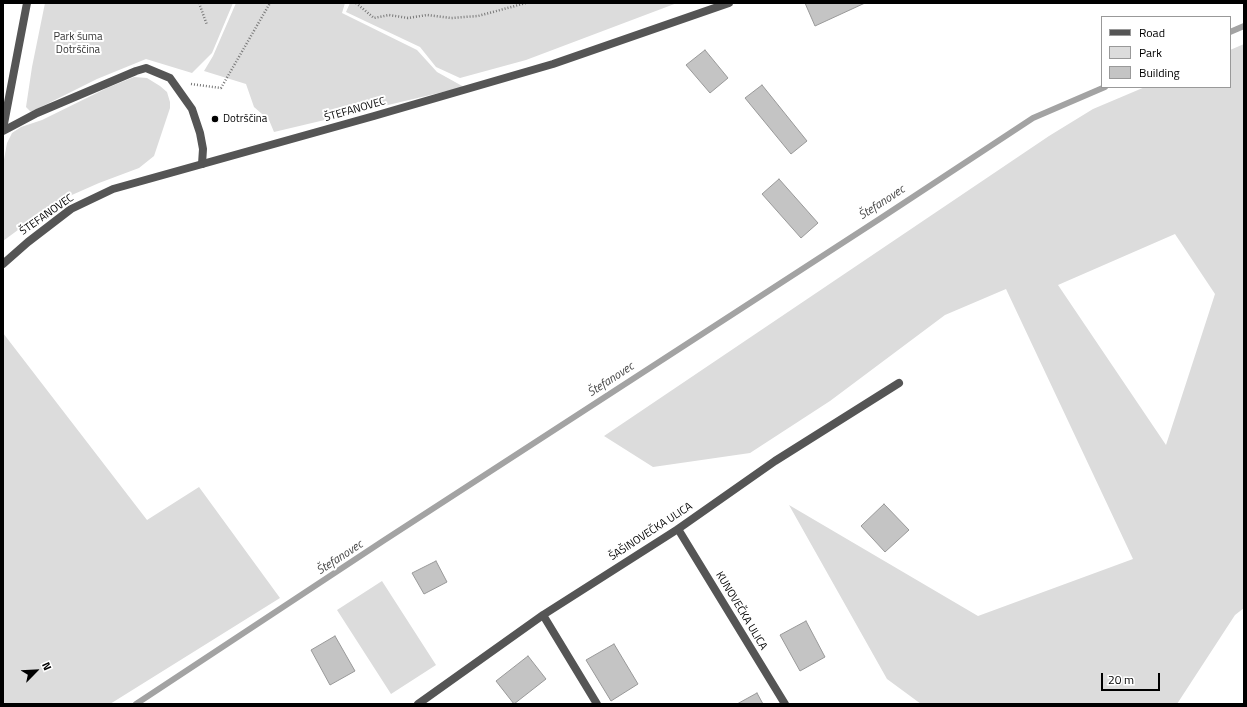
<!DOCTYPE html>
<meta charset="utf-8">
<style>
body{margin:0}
#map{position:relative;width:1247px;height:707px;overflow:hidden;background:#fff;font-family:"Titillium Web",sans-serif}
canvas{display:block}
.frame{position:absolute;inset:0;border:4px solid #000;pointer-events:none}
.legend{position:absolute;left:1101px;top:16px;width:130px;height:72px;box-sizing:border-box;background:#fff;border:1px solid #999;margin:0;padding:5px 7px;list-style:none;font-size:12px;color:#000}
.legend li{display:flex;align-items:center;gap:8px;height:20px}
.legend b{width:20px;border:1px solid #999}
.north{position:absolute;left:16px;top:651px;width:40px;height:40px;-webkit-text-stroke:3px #fff;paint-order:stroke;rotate:66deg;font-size:11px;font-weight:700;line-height:16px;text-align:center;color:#000}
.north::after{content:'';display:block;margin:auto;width:14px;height:18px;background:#000;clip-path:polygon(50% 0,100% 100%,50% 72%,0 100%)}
.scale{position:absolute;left:1101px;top:673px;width:59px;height:18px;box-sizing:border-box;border:2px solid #000;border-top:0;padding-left:5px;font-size:12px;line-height:14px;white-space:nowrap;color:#000;-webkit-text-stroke:3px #fff;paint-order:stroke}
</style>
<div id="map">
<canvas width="1247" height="707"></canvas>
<div class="frame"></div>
<ul class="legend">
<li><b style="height:5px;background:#555"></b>Road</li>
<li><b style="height:11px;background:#dcdcdc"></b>Park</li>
<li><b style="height:11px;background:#c4c4c4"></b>Building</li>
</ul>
<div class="north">N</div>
<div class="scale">20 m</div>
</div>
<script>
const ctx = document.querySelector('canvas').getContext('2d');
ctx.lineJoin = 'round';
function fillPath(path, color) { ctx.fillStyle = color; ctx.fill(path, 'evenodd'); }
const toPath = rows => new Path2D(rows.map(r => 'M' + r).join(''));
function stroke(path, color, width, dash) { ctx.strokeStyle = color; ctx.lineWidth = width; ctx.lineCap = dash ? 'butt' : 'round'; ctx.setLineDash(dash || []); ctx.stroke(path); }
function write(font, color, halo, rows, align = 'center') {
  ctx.font = font + ' "Titillium Web",sans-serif'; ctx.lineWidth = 4; ctx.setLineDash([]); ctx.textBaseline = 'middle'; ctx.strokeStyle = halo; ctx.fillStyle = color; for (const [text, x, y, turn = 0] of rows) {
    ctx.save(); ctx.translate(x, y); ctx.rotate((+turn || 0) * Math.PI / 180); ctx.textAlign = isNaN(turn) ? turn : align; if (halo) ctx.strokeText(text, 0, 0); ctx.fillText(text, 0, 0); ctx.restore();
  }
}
fillPath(toPath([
 [45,3,233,3,212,53,192,73,146,59,97,79,31,112,26,107,32,67],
 [236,3,345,3,342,13,417,50,437,72,464,87,274,132,269,120,254,107,246,84,204,71,213,56],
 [350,3,677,3,526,60,460,78,436,67,420,47,346,12],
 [1244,44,1244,608,1235,615,1177,704,921,704,887,679,789,505,978,616,1133,559,1006,289,945,315,830,401,750,453,653,467,604,436,1049,136,1093,109,1145,87,1230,87,1230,50],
 [1175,234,1215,294,1166,445,1058,285],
 [134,77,147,78,160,86,167,92,170,102,170,108,154,156,139,168,99,183,56,202,3,241,3,165,7,143,12,133,21,127,42,120,107,88],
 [3,333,147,520,199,487,280,598,110,704,3,704],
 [382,581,436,665,391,694,337,610]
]), '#dcdcdc');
stroke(toPath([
 [1230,32,1244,26],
 [136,704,383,541,881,218,1033,118,1105,87]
]), '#a3a3a3', 6);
const building = toPath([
 [805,3,865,3,815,26,805,3],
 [705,50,728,78,710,93,686,65,705,50],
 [762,85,807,141,791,154,745,98,762,85],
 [779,179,818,223,801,238,762,194,779,179],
 [884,504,909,530,885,552,861,526,884,504],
 [436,561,447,582,424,594,412,573,436,561],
 [806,621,825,657,800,671,780,635,806,621],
 [335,636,355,671,330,685,311,650,335,636],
 [614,644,638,684,611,701,586,660,614,644],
 [528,656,546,679,514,704,496,681,528,656],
 [757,693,763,704,737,704,757,693]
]);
fillPath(building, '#c4c4c4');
stroke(building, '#999', 1);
stroke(toPath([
 [199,3,207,25],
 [356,3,374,18,389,15,408,18,427,15,451,18,478,16,526,3],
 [191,84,221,88,270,3]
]), '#777', 2.5, [1, 2]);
stroke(toPath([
 [3,129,27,3],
 [3,131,37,113,136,71,146,68,170,78,192,109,200,133,203,149,202,164]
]), '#555', 8);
stroke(toPath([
 [678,529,785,704],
 [543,615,597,704],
 [418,704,543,615,678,529,775,461,899,383]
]), '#555', 8);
stroke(toPath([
 [3,264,28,242,71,209,113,189,374,116,553,64,729,3]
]), '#555', 8);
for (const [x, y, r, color] of [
 [215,119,4,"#000"]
]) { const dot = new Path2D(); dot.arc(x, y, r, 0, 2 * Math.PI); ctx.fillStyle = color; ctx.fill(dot); stroke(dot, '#fff', 1.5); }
write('11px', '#333', '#fff', [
 ["Park šuma",78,37],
 ["Dotrščina",78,50]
]);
write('11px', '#000', '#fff', [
 ["ŠTEFANOVEC",355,110,-16],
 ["ŠTEFANOVEC",47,215,-35],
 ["ŠAŠINOVEČKA ULICA",651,532,-33],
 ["KUNOVEČKA ULICA",741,611,59]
]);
write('11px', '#000', '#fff', [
 ["Dotrščina",223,119]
], 'left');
write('italic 12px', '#444', '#fff', [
 ["Štefanovec",882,203,-33],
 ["Štefanovec",611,380,-33],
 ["Štefanovec",340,558,-33]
]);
</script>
